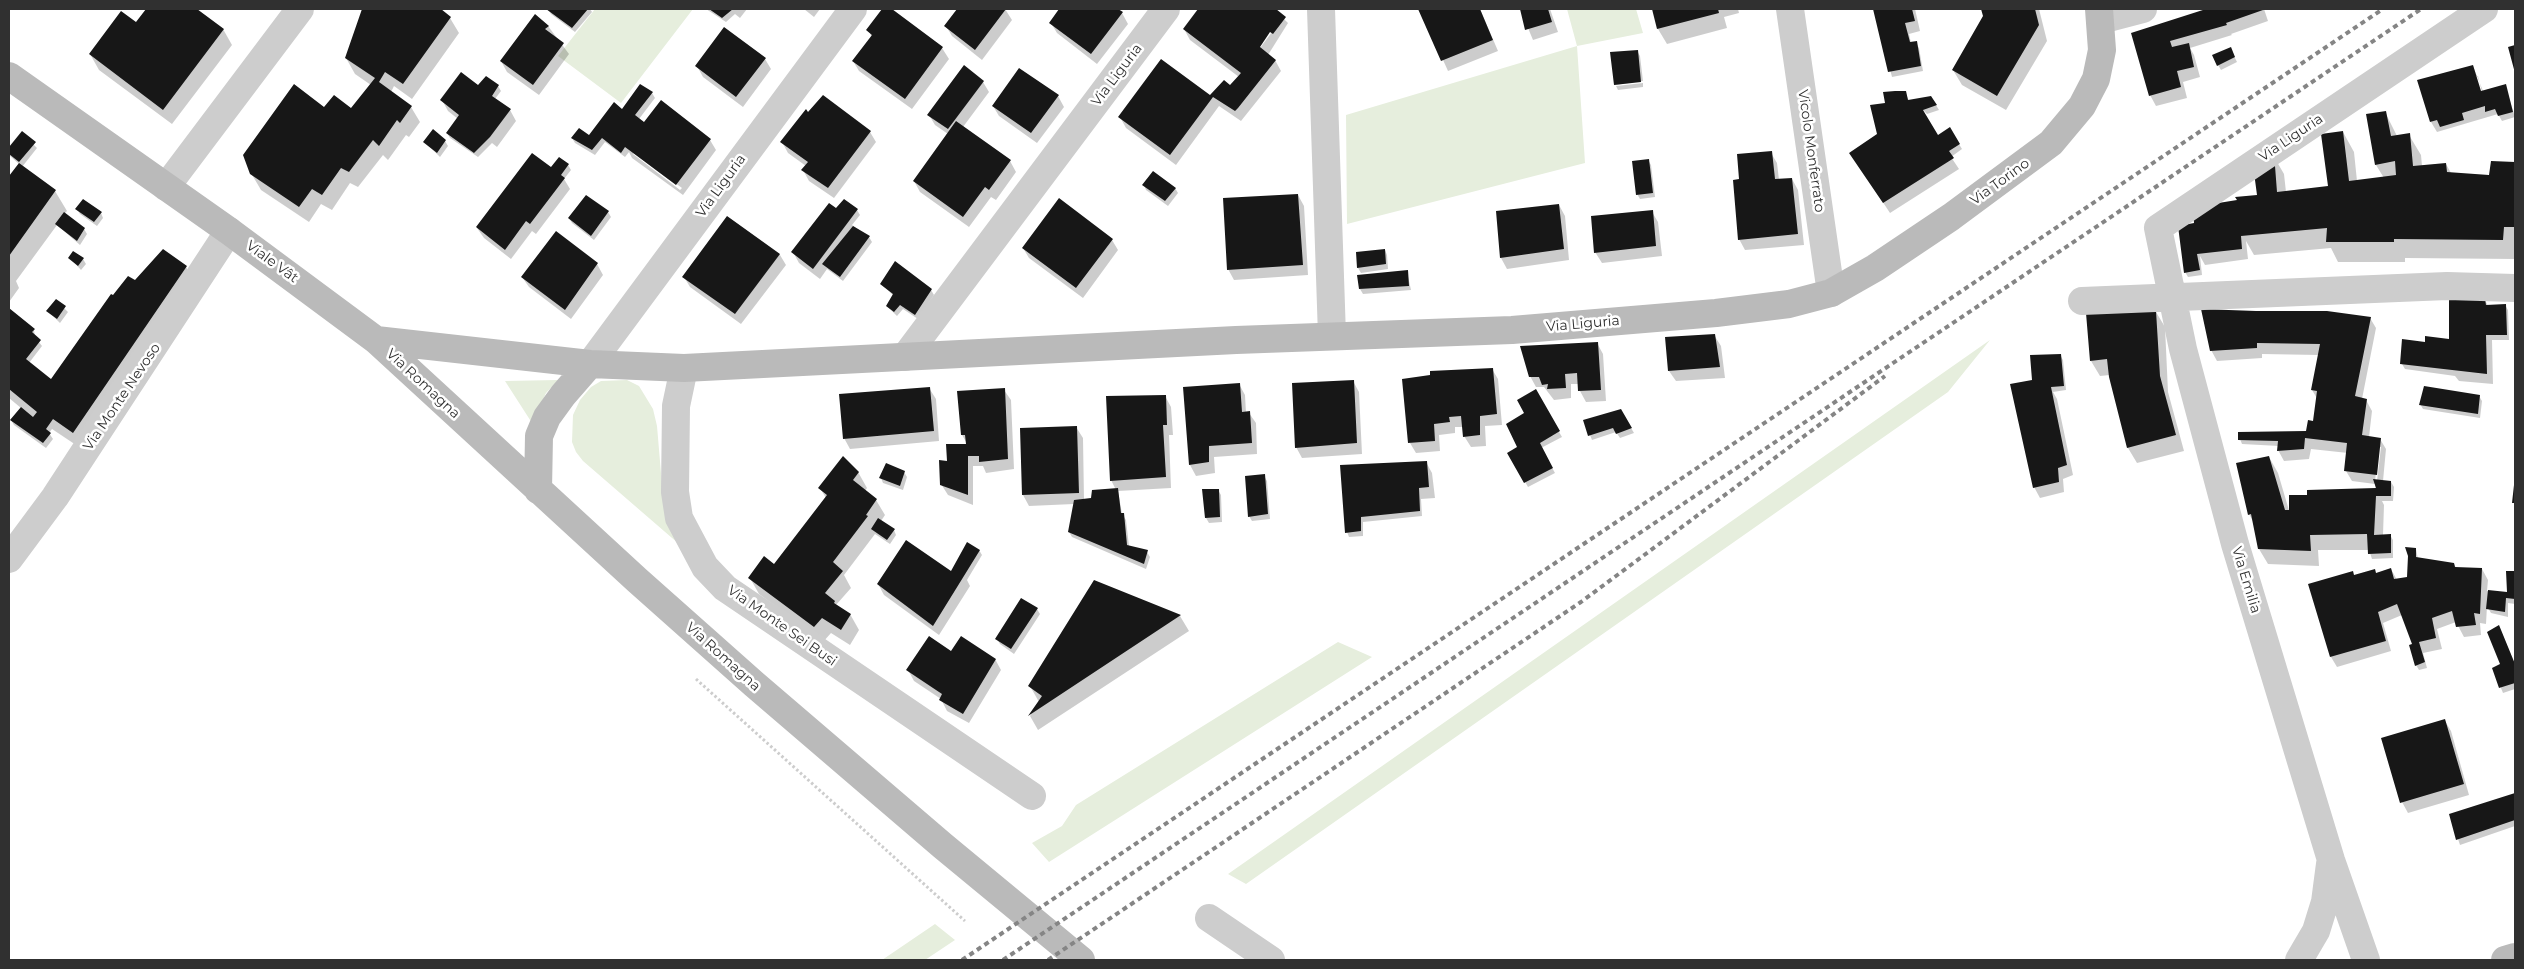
<!DOCTYPE html>
<meta charset="utf-8">
<style>
body{margin:0}
#map{position:relative;width:2524px;height:969px;overflow:hidden;background:#fff;font-family:Montserrat,sans-serif}
canvas{display:block}
.frame{position:absolute;inset:0;border:10px solid #303030;pointer-events:none}
</style>
<div id="map">
<canvas width="2524" height="969"></canvas>
<div class="frame"></div>
</div>
<script>
const ctx = document.querySelector('canvas').getContext('2d');
ctx.lineJoin = 'round';
function fillPath(path, color) { ctx.fillStyle = color; ctx.fill(path, 'evenodd'); }
const toPath = rows => new Path2D(rows.map(r => 'M' + r).join(''));
function stroke(path, color, width, dash) { ctx.strokeStyle = color; ctx.lineWidth = width; ctx.lineCap = dash ? 'butt' : 'round'; ctx.setLineDash(dash || []); ctx.stroke(path); }
function write(font, color, halo, rows, align = 'center') {
  ctx.font = font + ' Montserrat,sans-serif'; ctx.lineWidth = 5; ctx.setLineDash([]); ctx.textBaseline = 'middle'; ctx.strokeStyle = halo; ctx.fillStyle = color; for (const [text, x, y, turn = 0] of rows) {
    ctx.save(); ctx.translate(x, y); ctx.rotate((+turn || 0) * Math.PI / 180); ctx.textAlign = isNaN(turn) ? turn : align; if (halo) ctx.strokeText(text, 0, 0); ctx.fillText(text, 0, 0); ctx.restore();
  }
}
fillPath(toPath([
 [595,9,693,9,621,103,558,56],
 [1567,9,1636,9,1643,33,1577,46,1585,163,1347,224,1346,115,1577,46],
 [1990,340,1948,392,1246,884,1228,874],
 [558,380,546,393,532,423,505,381],
 [627,380,639,386,653,409,657,426,662,485,679,544,583,461,576,452,572,442,573,415,580,400,591,387,601,381],
 [1338,642,1372,657,1049,862,1032,843,1062,826,1076,805],
 [935,924,955,940,925,960,882,960]
]), '#e6eedd');
fillPath(toPath([
 [148,9,195,9,223,29,232,45,172,124,99,70,90,54,136,24],
 [364,9,439,9,450,18,459,33,412,99,394,86,391,92,411,107,420,122,409,137,406,135,388,160,383,155,358,187,350,183,332,210,321,204,309,222,261,190,251,173,325,108,351,110,371,85,355,74,346,58],
 [548,9,590,9,592,12,575,32,551,14],
 [706,9,747,9,740,18,735,14,726,22],
 [804,9,820,9,814,17],
 [884,9,890,9,942,48,949,59,912,109,859,71,853,61,872,37,868,30],
 [958,9,1005,9,1012,20,982,60,952,36,946,26],
 [1061,9,1116,9,1122,13,1128,24,1097,64,1057,33,1051,23],
 [1200,9,1245,9,1252,14,1249,9,1274,9,1288,23,1268,55,1275,60,1281,71,1241,121,1219,106,1176,165,1126,128,1120,117,1210,97,1230,86,1239,77,1190,40,1184,29],
 [1270,31,1272,32,1257,52,1255,51],
 [1420,9,1480,9,1498,51,1448,71],
 [1520,9,1550,9,1558,32,1533,40],
 [1653,9,1738,9,1739,13,1724,17,1727,28,1667,44,1658,29],
 [1874,9,1915,9,1920,31,1909,34,1911,43,1916,43,1919,48,1923,71,1892,77],
 [1982,9,2039,9,2047,41,2006,110,1962,85,1953,70,1984,17],
 [2212,9,2264,9,2268,21,2231,34,2232,35,2190,48,2194,55,2200,77,2183,82,2187,98,2156,106,2150,95,2133,34],
 [548,26,569,54,539,95,507,72,501,61],
 [1637,51,1640,56,1643,81,1615,85,1611,53],
 [2233,54,2237,62,2221,70,2218,65],
 [765,59,771,69,743,107,703,77,697,66],
 [2473,66,2483,91,2505,85,2515,117,2502,121,2498,114,2437,132,2431,122],
 [2475,76,2478,76,2482,92,2480,92],
 [983,82,989,92,963,127,1010,161,1016,172,996,200,991,197,969,227,920,192,914,181,948,134,935,125,929,115],
 [1643,83,1643,87,1618,90,1616,86],
 [498,86,501,91,495,99,510,110,516,121,497,147,492,143,478,157,450,138,447,133,458,119,448,111,442,100],
 [1905,92,1909,101,1931,97,1939,110,1927,114,1923,110,1921,111,1938,137,1949,128,1962,149,1951,157,1959,169,1890,213,1857,163,1878,135,1887,104],
 [652,93,655,98,639,119,644,123,710,140,716,150,683,195,632,158,629,152,625,157,605,142,595,155,575,143,572,138,590,137],
 [634,153,682,188,680,190,633,154],
 [1058,96,1064,107,1037,143,999,116,993,106],
 [2385,112,2397,136,2409,135,2421,155,2422,166,2446,164,2451,173,2491,176,2492,162,2515,163,2514,259,2405,258,2405,262,2338,262,2331,248,2254,255,2246,241,2248,259,2205,265,2200,256,2202,275,2188,277,2185,272,2196,224,2237,201,2258,196,2273,155,2284,174,2286,192,2330,187,2343,132,2354,152,2357,181,2384,178,2376,165],
 [808,113,870,132,876,142,834,198,809,181,803,170,806,166,788,153,782,142],
 [22,133,37,148,22,167,55,191,67,211,64,214,84,229,87,234,80,245,57,225,16,281,19,288,9,302,9,178,19,164,10,156,9,149],
 [445,141,448,146,440,157,425,142],
 [1771,153,1777,163,1779,180,1792,179,1798,190,1804,245,1745,250,1739,239,1740,180],
 [1648,160,1651,165,1655,197,1640,199,1637,194],
 [568,165,571,170,564,179,570,189,536,234,532,231,511,259,484,238,477,228,551,169],
 [1144,185,1175,188,1178,193,1168,206,1146,190],
 [1298,195,1304,206,1308,275,1234,280,1228,269],
 [1559,205,1565,216,1569,260,1507,269,1501,258,1498,212],
 [77,209,101,213,103,218,97,226,80,214],
 [857,210,860,215,852,225,869,237,872,242,843,281,827,269,820,279,799,263,793,252,840,213],
 [608,212,611,217,594,240,572,223,569,218],
 [1652,212,1658,222,1662,256,1602,263,1595,252],
 [728,217,780,255,786,265,741,324,690,287,684,277],
 [556,233,597,264,603,275,571,319,529,287,522,277],
 [1112,240,1118,250,1083,298,1029,258,1023,248],
 [1385,250,1387,255,1388,269,1361,273,1358,268,1357,253],
 [70,258,83,259,86,264,81,270],
 [895,263,931,290,934,295,918,319,903,309,897,316,887,306,894,296,881,284],
 [186,267,197,286,85,451,52,429,49,433,53,439,46,448,14,425,11,420,21,408,9,398,9,310,34,330,35,337,42,346,29,363,51,381,114,297,136,282],
 [1407,272,1411,290,1363,294,1360,289],
 [56,300,68,312,60,323,48,311],
 [2485,300,2488,306,2505,305,2508,310,2509,340,2492,340,2493,384,2459,381,2455,376,2405,369,2402,364,2452,347],
 [2156,312,2165,327,2168,392,2184,451,2137,463,2128,448,2110,375,2100,376,2091,361],
 [2370,318,2376,328,2362,399,2366,400,2372,411,2369,437,2380,439,2386,449,2383,481,2391,482,2394,487,2393,501,2382,501,2384,505,2383,535,2390,535,2393,540,2393,558,2372,559,2369,550,2318,550,2319,566,2268,564,2259,549,2254,523,2249,514,2269,457,2278,473,2290,514,2376,490,2375,484,2352,481,2346,471,2348,453,2311,449,2309,459,2284,461,2278,450,2279,446,2242,444,2240,439,2307,433,2314,423,2318,400,2312,390,2319,355,2262,354,2262,358,2217,361,2211,350],
 [2379,447,2381,447,2377,481,2375,481],
 [1714,335,1721,346,1725,378,1676,381,1669,371],
 [1597,343,1603,354,1606,401,1586,402,1580,391,1579,384,1571,384,1571,398,1554,400,1544,387,1536,387,1530,376],
 [2060,355,2063,360,2066,390,2053,392,2057,399,2073,475,2063,479,2064,492,2040,498,2034,487,2032,381],
 [1492,369,1498,379,1502,425,1485,426,1486,446,1471,447,1464,436,1463,427,1455,427,1455,433,1439,435,1440,451,1416,453,1410,443],
 [1353,381,1359,392,1362,454,1302,458,1296,447],
 [1239,384,1245,395,1246,413,1249,413,1256,423,1257,454,1214,457,1215,473,1196,476,1190,465,1184,388],
 [929,388,936,399,939,441,850,449,844,438],
 [1004,390,1011,400,1014,469,986,473,983,466,973,466,973,505,948,495,941,484,949,462,968,445,962,435],
 [1535,391,1562,437,1541,448,1555,473,1528,487,1509,454,1519,447,1525,414],
 [1165,396,1171,407,1173,435,1169,435,1171,488,1118,491,1122,514,1126,520,1129,546,1147,552,1150,557,1146,569,1072,537,1069,532,1074,504,1029,506,1023,495,1021,429,1076,427,1083,438,1084,500,1092,499,1116,490,1111,480],
 [2479,396,2482,401,2480,418,2423,409,2420,404],
 [1621,411,1634,433,1620,438,1616,432,1592,440,1590,435],
 [1426,462,1432,473,1435,498,1421,499,1422,516,1363,522,1363,536,1349,537,1347,532,1343,495],
 [858,472,867,488,865,491,876,500,885,515,881,521,894,530,896,535,890,544,875,534,844,575,851,588,836,605,850,614,859,630,850,645,831,633,823,642,759,594,750,578,775,565,826,498,820,488],
 [904,472,907,477,903,490,883,483,881,478],
 [1264,476,1267,481,1270,519,1252,521,1249,516],
 [1218,490,1221,495,1222,522,1209,523,1206,518],
 [2416,549,2418,559,2454,564,2456,568,2482,569,2488,580,2487,591,2508,593,2508,572,2515,572,2515,604,2508,603,2508,617,2491,613,2487,606,2486,624,2480,623,2481,635,2464,637,2456,622,2437,629,2442,649,2423,653,2427,668,2419,670,2416,665,2414,645,2402,615,2383,623,2391,651,2337,667,2331,657,2309,585,2376,574,2391,569,2397,580,2408,578],
 [979,550,982,555,967,580,970,586,939,635,884,595,878,584,951,572],
 [1094,581,1180,616,1189,631,1038,730,1030,716,1039,702,1030,686],
 [1037,609,1040,614,1014,654,1000,644,997,639],
 [2501,631,2515,665,2515,689,2503,693,2493,668,2501,665],
 [951,653,995,659,1001,670,969,723,947,711,941,699,914,681,908,670],
 [2445,721,2451,731,2469,795,2408,813,2402,802],
 [2515,794,2515,826,2460,845,2450,815]
]), '#0003');
fillPath(toPath([
 [146,9,197,9,224,29,163,110,89,54,121,11,136,22],
 [362,9,441,9,451,17,403,84,385,72,379,82,412,106,400,123,397,120,379,146,373,140,349,172,341,168,322,195,312,189,299,207,250,174,243,155,294,84,324,107,334,95,351,108,375,78,345,58],
 [546,9,588,9,572,28],
 [709,9,733,9,722,18],
 [882,9,892,9,943,47,905,99,852,61,872,35,866,30],
 [957,9,1006,9,975,50,944,26],
 [1059,9,1118,9,1123,12,1091,54,1049,23],
 [1198,9,1276,9,1286,17,1273,34,1270,32,1260,47,1276,60,1238,108,1235,111,1213,97,1170,155,1118,117,1161,59,1210,95,1224,80,1230,85,1241,73,1183,29],
 [1418,9,1480,9,1493,40,1441,61],
 [1520,9,1548,9,1552,22,1525,30],
 [1652,9,1718,9,1719,13,1657,29],
 [1873,9,1912,9,1915,21,1905,23,1910,42,1917,41,1921,66,1888,72],
 [1981,9,2035,9,2039,25,1997,96,1952,70,1983,16],
 [2206,9,2263,10,2226,23,2227,25,2170,41,2172,47,2189,43,2194,67,2177,71,2181,87,2149,96,2131,33],
 [535,14,549,26,545,29,564,43,533,85,500,61],
 [724,27,766,58,736,97,695,66],
 [2515,45,2515,73,2508,47],
 [2231,47,2235,57,2217,66,2212,55],
 [1638,50,1641,82,1614,85,1610,52],
 [964,65,984,81,948,129,927,115],
 [2473,65,2481,91,2506,84,2513,112,2498,116,2495,109,2485,112,2485,106,2462,113,2464,120,2440,127,2437,120,2430,122,2417,80],
 [1019,68,1059,95,1031,133,992,106],
 [461,72,478,85,486,76,499,85,492,96,511,109,490,137,474,153,446,133,459,115,440,100],
 [640,84,653,92,635,115,644,122,661,100,711,139,676,185,625,147,621,153,602,138,592,150,571,138,579,128,589,135,614,102,622,109],
 [1895,91,1906,91,1908,100,1931,96,1937,105,1923,110,1938,135,1950,127,1960,144,1949,151,1954,158,1883,203,1849,153,1877,134,1870,105,1885,103,1883,92],
 [823,95,871,131,828,188,801,170,808,162,780,142,806,109,808,112],
 [2386,111,2391,136,2410,133,2413,166,2446,163,2447,172,2489,175,2491,161,2515,162,2515,227,2504,227,2503,240,2394,239,2394,242,2326,242,2327,228,2241,236,2242,249,2197,254,2200,270,2184,273,2178,226,2194,223,2193,212,2206,205,2237,200,2235,197,2257,195,2253,165,2274,153,2277,192,2328,186,2321,134,2343,131,2349,181,2396,175,2395,161,2375,165,2366,114],
 [956,121,1011,160,989,190,985,187,963,217,913,181],
 [433,129,446,140,437,153,423,142],
 [22,131,36,142,19,162,9,154,9,147],
 [1772,151,1775,179,1792,178,1798,234,1738,240,1733,180,1739,179,1737,154],
 [532,153,551,167,559,157,569,164,561,175,565,178,530,224,526,221,505,250,476,227],
 [1649,159,1653,193,1636,195,1632,161],
 [19,163,56,190,9,256,9,176],
 [1153,171,1176,188,1165,201,1142,185],
 [1298,194,1303,265,1227,270,1223,198],
 [586,195,609,211,591,236,568,218],
 [1059,198,1113,239,1076,288,1022,248],
 [83,199,102,212,94,222,75,209],
 [844,199,858,209,813,269,791,252,829,203,836,208],
 [1559,204,1564,249,1500,258,1496,211],
 [1653,210,1656,246,1594,253,1591,216],
 [64,212,85,228,77,241,55,224],
 [727,216,780,254,735,314,682,277],
 [853,226,870,236,840,277,822,264],
 [556,231,598,263,565,310,521,277],
 [163,249,187,266,73,433,53,419,46,429,51,433,43,443,10,420,21,407,33,417,37,412,9,389,9,308,35,329,32,332,41,340,26,359,51,379,111,294,113,295,128,276,135,280],
 [1385,249,1386,264,1357,268,1356,252],
 [73,251,84,258,78,266,68,258],
 [895,261,932,289,915,315,900,305,894,312,886,306,893,294,880,284],
 [1408,270,1409,286,1359,289,1357,275],
 [56,299,66,306,57,319,46,311],
 [2449,299,2485,299,2486,305,2506,304,2507,335,2486,335,2487,374,2400,364,2402,339,2425,342,2425,336,2449,339],
 [2201,309,2256,311,2327,311,2371,317,2355,396,2367,399,2362,435,2381,438,2377,475,2344,471,2347,443,2305,438,2304,449,2277,451,2278,441,2238,440,2238,432,2306,431,2308,420,2313,421,2317,391,2311,390,2320,344,2257,343,2257,348,2210,351],
 [2156,311,2160,376,2176,435,2127,448,2109,377,2107,359,2090,361,2086,313],
 [1715,334,1720,367,1668,371,1665,337],
 [1598,342,1601,390,1578,391,1577,373,1565,374,1566,388,1547,389,1548,384,1542,385,1539,377,1529,377,1520,346],
 [2061,354,2064,386,2051,387,2067,465,2058,468,2059,482,2033,488,2010,384,2032,380,2030,355],
 [1493,368,1497,414,1480,416,1480,435,1463,437,1461,416,1449,417,1450,422,1434,424,1435,441,1408,443,1402,379,1430,375,1430,371],
 [1354,380,1357,443,1295,448,1292,383],
 [1240,383,1242,412,1250,411,1252,443,1209,446,1209,462,1189,465,1183,387],
 [2424,386,2480,395,2478,414,2419,405],
 [930,387,934,431,843,439,839,394],
 [1005,388,1008,459,979,462,979,456,968,456,968,495,940,485,939,460,947,461,946,444,966,444,965,435,961,435,957,391],
 [1536,389,1560,431,1540,443,1553,468,1524,483,1507,453,1517,447,1506,424,1524,413,1517,400],
 [1166,395,1167,425,1163,425,1166,477,1110,481,1106,396],
 [1621,409,1632,428,1616,434,1613,428,1588,436,1583,420],
 [1077,426,1079,493,1022,495,1020,428],
 [843,456,859,472,853,480,877,499,866,515,868,516,833,562,843,571,825,593,835,601,834,603,851,614,841,630,822,618,814,627,748,578,764,556,774,564,827,495,818,488],
 [2269,456,2285,510,2289,510,2289,495,2307,495,2307,490,2376,488,2373,479,2391,481,2391,496,2376,496,2374,535,2391,534,2391,553,2368,554,2367,534,2310,535,2311,551,2258,549,2251,514,2248,515,2236,463],
 [1427,461,1429,487,1419,488,1420,511,1361,517,1361,531,1345,533,1340,465],
 [886,463,905,471,900,486,879,478],
 [1265,474,1268,514,1248,517,1245,476],
 [2514,485,2515,485,2515,503,2512,503],
 [1118,488,1121,513,1124,513,1127,545,1148,550,1144,564,1068,532,1074,500,1091,498,1092,490],
 [1202,489,1219,489,1220,517,1205,518],
 [878,518,895,529,887,540,871,529],
 [906,540,951,571,967,542,980,550,933,626,877,584],
 [2405,547,2416,548,2416,557,2454,563,2455,567,2482,568,2480,614,2474,613,2476,625,2456,627,2452,611,2432,618,2436,638,2419,642,2425,662,2415,666,2409,645,2412,644,2397,604,2378,612,2386,641,2330,657,2308,584,2353,571,2354,575,2375,569,2376,573,2391,568,2394,579,2407,577,2408,556],
 [2506,571,2515,571,2515,599,2506,598,2505,612,2486,609,2488,590,2507,592],
 [1094,580,1181,615,1028,716,1042,696,1028,686],
 [1021,598,1038,608,1011,649,995,639],
 [2499,625,2515,664,2515,683,2499,688,2492,668,2500,664,2487,632],
 [929,636,951,651,961,636,996,659,963,714,939,700,942,694,906,670],
 [2445,719,2464,784,2400,803,2381,738],
 [2515,793,2515,820,2456,840,2449,814]
]), '#171717');
stroke(toPath([
 [696,679,965,921]
]), '#cdcdcd', 3, [2.5, 2.5]);
stroke(toPath([
 [1321,9,1332,336],
 [1790,9,1831,293],
 [2101,20,2143,9],
 [166,187,300,9],
 [2082,301,2447,286,2515,288],
 [905,357,1166,9],
 [590,364,853,9],
 [684,368,676,406,675,492,679,518,705,567,725,588,1032,796],
 [9,559,55,497,229,231],
 [1209,918,1271,960],
 [2299,960,2316,931,2325,902,2330,864],
 [2366,960,2331,860,2235,544,2183,349,2158,228,2484,9]
]), '#cdcdcd', 28);
stroke(toPath([
 [9,76,229,231,376,340,637,580,754,684,943,846,1081,960],
 [376,340,590,364,684,368,1236,340,1512,330,1716,313,1789,304,1831,293,1875,268,1951,217,2051,143,2082,106,2096,79,2102,50,2099,9],
 [538,490,539,436,547,417,563,395,590,364],
 [2505,960,2515,957]
]), '#bababa', 28);
stroke(toPath([
 [962,960,2383,9],
 [1003,960,2421,9],
 [1048,960,1581,602,1885,376]
]), '#858585', 4, [5, 4]);
write('14px', '#303030', '#fff', [
 ["Via Liguria",1117,75,-53],
 ["Via Liguria",2291,138,-34],
 ["Vicolo Monferrato",1811,151,82],
 ["Via Torino",2000,182,-36],
 ["Via Liguria",721,186,-54],
 ["Viale Vât",272,262,36],
 ["Via Liguria",1583,324,-5],
 ["Via Romagna",423,384,43],
 ["Via Monte Nevoso",122,397,-56],
 ["Via Emilia",2246,580,73],
 ["Via Monte Sei Busi",782,626,35],
 ["Via Romagna",723,657,42]
]);
</script>
